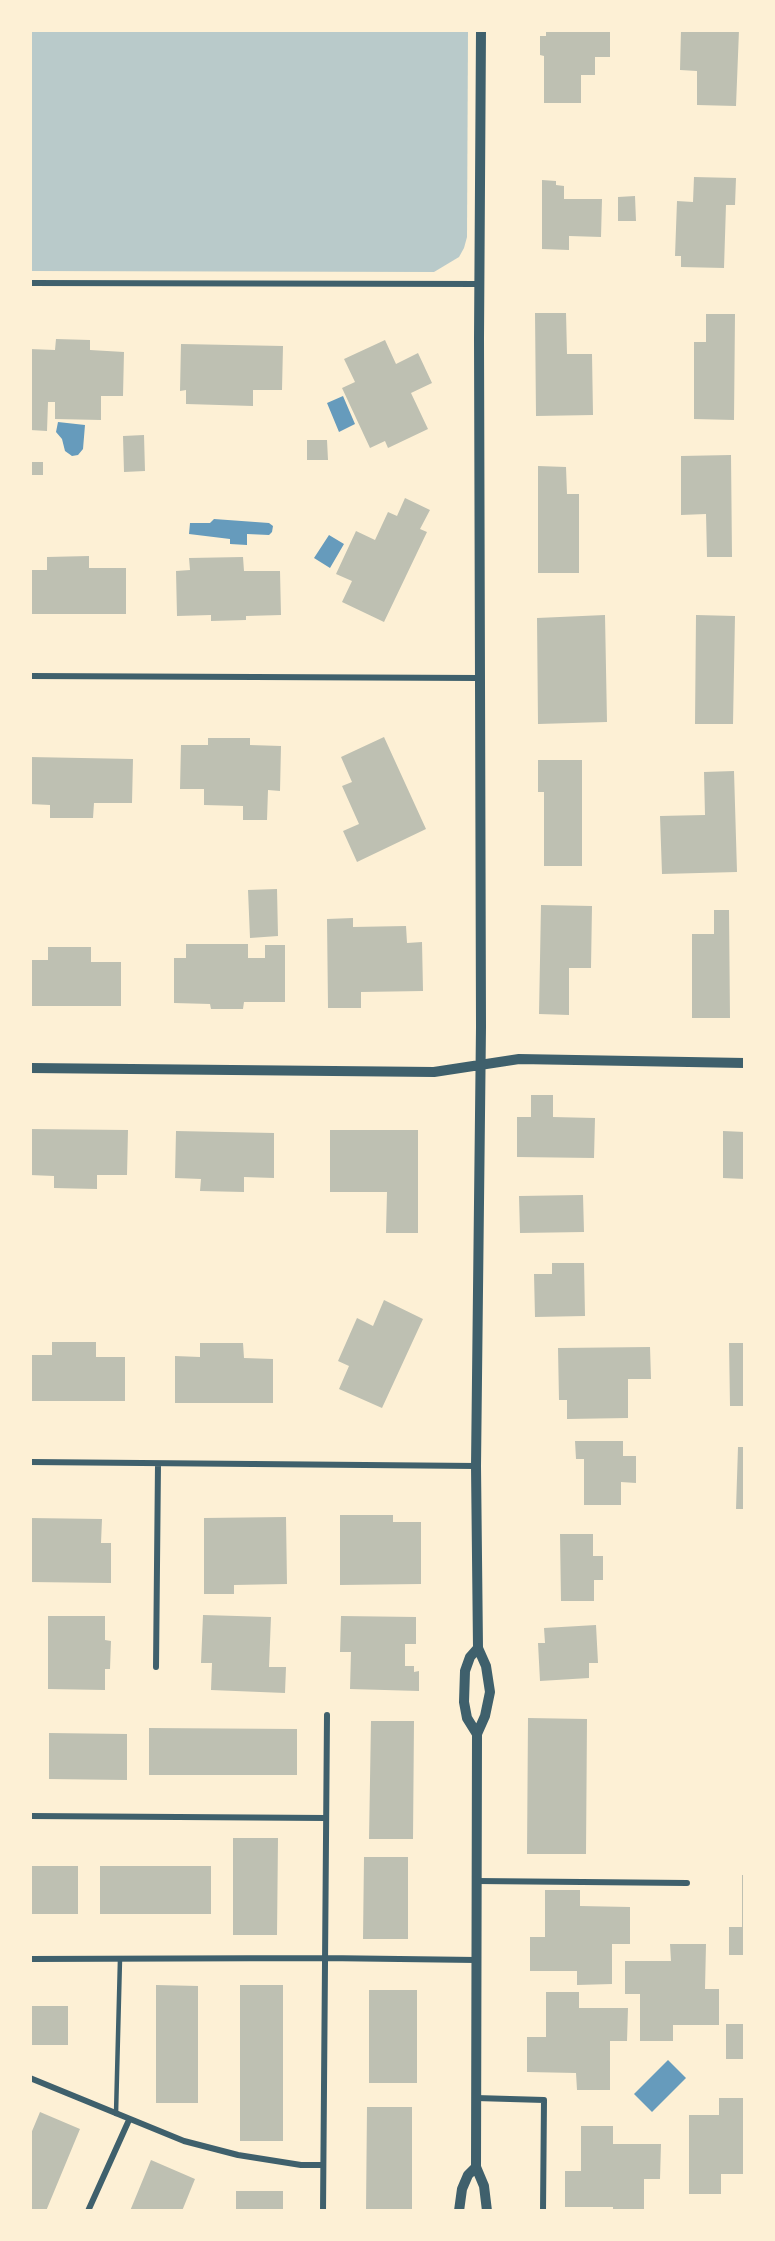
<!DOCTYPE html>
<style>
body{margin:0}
#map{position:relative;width:775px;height:2241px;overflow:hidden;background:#fdf0d5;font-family:Rubik,sans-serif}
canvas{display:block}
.frame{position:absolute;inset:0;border:32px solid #fdf0d5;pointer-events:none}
</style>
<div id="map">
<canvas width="775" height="2241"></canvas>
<div class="frame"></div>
</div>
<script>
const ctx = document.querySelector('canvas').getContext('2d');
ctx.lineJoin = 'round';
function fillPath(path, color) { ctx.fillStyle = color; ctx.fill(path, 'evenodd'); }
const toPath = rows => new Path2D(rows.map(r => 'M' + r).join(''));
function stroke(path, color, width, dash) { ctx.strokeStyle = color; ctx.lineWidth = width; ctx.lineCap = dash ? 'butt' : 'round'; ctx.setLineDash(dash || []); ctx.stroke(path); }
fillPath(toPath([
 [30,30,468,30,467,237,464,248,459,257,434,272,30,271]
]), '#b9caca');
fillPath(toPath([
 [343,396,355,424,339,432,327,403],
 [58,422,85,425,83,449,78,455,72,456,65,451,62,439,56,432],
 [214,519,269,523,273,526,272,532,269,535,247,534,247,545,230,544,230,539,189,534,190,523,210,523],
 [329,535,344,544,330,568,314,558],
 [668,2060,686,2078,652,2112,634,2094]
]), '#669bbc');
fillPath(toPath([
 [546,30,610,32,610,57,595,57,595,75,581,75,581,103,544,103,544,56,540,55,540,36,546,36],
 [681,30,739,30,736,106,697,105,697,71,680,70],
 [694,177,736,178,735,205,726,205,724,268,681,267,681,256,675,256,677,201,693,202],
 [542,180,556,181,556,185,564,186,564,199,602,199,601,237,569,236,569,250,542,249],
 [635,196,636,221,618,221,618,197],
 [535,313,566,313,567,354,592,354,593,415,536,416],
 [706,314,735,314,734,420,694,419,694,342,706,342],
 [56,339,90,340,90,350,124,352,123,396,101,396,101,420,55,419,55,402,48,402,47,431,30,430,30,349,55,350],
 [385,340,396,364,418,353,432,383,411,393,428,429,388,448,385,441,370,448,342,388,355,382,344,359],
 [181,344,283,346,282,390,253,390,253,406,186,404,186,390,180,391],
 [144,435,145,471,124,472,123,436],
 [307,440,327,440,328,460,307,460],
 [731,455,732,557,707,557,706,514,681,515,681,456],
 [30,462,43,462,43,475,30,475],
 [538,466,566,467,567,494,579,494,579,573,538,573],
 [405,498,430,510,420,529,427,532,384,622,342,602,352,581,336,574,356,531,375,540,388,512,397,516],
 [89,556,89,568,126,568,126,614,30,614,30,570,47,570,47,557],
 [243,557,244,571,280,571,281,615,246,616,246,620,211,621,211,615,177,616,176,571,190,570,189,558],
 [605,615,607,722,538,724,537,618],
 [696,615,735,616,733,724,695,724],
 [384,737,426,829,357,862,343,831,359,824,342,786,352,782,341,757],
 [208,738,250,738,250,745,281,746,280,791,268,790,267,820,243,820,243,806,204,805,204,789,180,789,181,745,208,745],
 [30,757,133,759,132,803,94,803,93,818,50,818,50,805,30,804],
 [538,760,582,760,582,866,544,866,544,792,538,792],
 [734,771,737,872,662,874,660,816,705,815,704,772],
 [277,889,278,936,250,938,248,890],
 [541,905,592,906,591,968,569,968,569,1015,539,1014],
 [714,910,729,910,730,1018,692,1018,692,934,714,934],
 [353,918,353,927,406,926,407,943,422,942,423,991,361,992,361,1008,328,1008,327,919],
 [186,944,248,944,248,958,265,958,265,945,285,945,285,1002,244,1002,243,1009,211,1009,210,1004,174,1003,174,958,186,958],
 [48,947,91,947,91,962,121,962,121,1006,30,1006,30,960,48,960],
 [531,1095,553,1095,553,1117,595,1118,594,1158,517,1157,517,1117,531,1117],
 [30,1129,128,1130,127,1175,97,1175,97,1189,54,1188,54,1176,30,1175],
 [330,1130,418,1130,418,1233,386,1233,387,1192,330,1192],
 [176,1131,274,1133,274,1178,244,1177,244,1192,200,1191,201,1179,175,1178],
 [723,1131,745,1132,745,1179,723,1178],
 [583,1195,584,1232,520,1233,519,1196],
 [552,1263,584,1263,585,1316,535,1317,534,1274,552,1274],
 [384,1300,423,1319,382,1408,339,1389,349,1366,338,1361,357,1318,373,1326],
 [52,1342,96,1342,96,1357,125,1357,125,1401,30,1401,30,1355,52,1355],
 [200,1343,243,1343,244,1358,273,1359,273,1403,175,1403,175,1356,200,1357],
 [729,1343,745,1343,745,1406,730,1406],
 [650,1347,651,1379,628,1379,628,1418,567,1419,567,1400,559,1400,558,1348],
 [575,1441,623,1441,623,1456,636,1456,636,1483,621,1482,621,1505,584,1505,584,1459,576,1459],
 [738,1447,745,1447,745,1509,736,1509],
 [340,1515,393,1515,393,1522,421,1522,421,1584,340,1585],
 [286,1517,287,1584,234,1585,234,1594,204,1594,204,1518],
 [30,1518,102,1519,101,1543,111,1543,111,1583,30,1582],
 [560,1534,593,1534,593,1556,603,1556,603,1580,594,1580,594,1601,561,1601],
 [203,1615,271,1617,269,1667,286,1667,285,1693,211,1690,212,1663,201,1663],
 [48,1616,105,1616,105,1640,111,1641,110,1669,105,1669,105,1690,48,1689],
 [341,1616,416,1617,416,1644,405,1644,405,1666,414,1666,414,1672,419,1671,419,1691,350,1689,351,1652,340,1652],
 [596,1625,598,1663,589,1663,589,1678,540,1681,538,1643,545,1643,544,1628],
 [528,1718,587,1719,586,1854,527,1854],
 [371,1721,414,1721,413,1839,369,1839],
 [149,1728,297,1729,297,1775,149,1775],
 [49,1733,127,1734,127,1780,49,1779],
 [233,1838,278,1838,277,1935,233,1935],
 [364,1857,408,1857,408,1939,363,1939],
 [30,1866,78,1866,78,1914,30,1914],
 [100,1866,211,1866,211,1914,100,1914],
 [742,1875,745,1875,745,1955,729,1955,729,1927,742,1927],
 [545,1890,580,1890,580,1906,630,1907,630,1944,612,1944,612,1984,577,1985,577,1971,530,1971,530,1937,545,1937],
 [670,1944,706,1944,705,1989,719,1989,719,2025,673,2025,673,2041,640,2041,640,1994,625,1994,625,1961,671,1961],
 [156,1985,198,1986,198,2103,156,2103],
 [240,1985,283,1985,283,2141,240,2141],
 [369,1990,417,1990,417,2083,369,2083],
 [546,1992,579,1992,579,2008,628,2008,627,2041,610,2041,610,2090,577,2090,576,2073,527,2072,527,2037,546,2037],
 [31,2006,68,2006,68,2045,31,2045],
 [726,2024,745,2024,745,2059,726,2059],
 [719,2098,745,2098,745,2174,721,2174,721,2194,689,2194,689,2115,719,2115],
 [367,2107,412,2107,412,2211,366,2211],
 [40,2112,80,2129,46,2211,30,2211,30,2136],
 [581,2126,613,2126,613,2144,661,2144,660,2179,644,2179,644,2211,613,2211,613,2207,565,2207,565,2171,581,2171],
 [151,2160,195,2179,182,2211,130,2211],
 [236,2191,283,2191,283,2211,236,2211]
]), '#bec0b2');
stroke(toPath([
 [116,2114,120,1959]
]), '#3f606c', 4.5);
stroke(toPath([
 [30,283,479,284],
 [30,676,479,678],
 [30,1462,476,1466],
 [156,1667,158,1464],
 [30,1816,326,1818],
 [477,1881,687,1883],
 [30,1959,323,1958,476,1960],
 [30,2078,184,2141,238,2155,301,2165,323,2165],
 [476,2098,544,2100,543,2211],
 [88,2211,129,2120],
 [323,2211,327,1715]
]), '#3f606c', 6);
stroke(toPath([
 [481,30,479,338,481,1027,476,1466,478,1648,486,1666,490,1692,485,1716,477,1734,476,2167,484,2186,487,2211],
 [30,1068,434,1072,519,1059,745,1063],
 [477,1734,467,1718,464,1702,465,1671,470,1657,478,1648],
 [459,2211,462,2189,468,2175,476,2167]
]), '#3f606c', 10);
</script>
